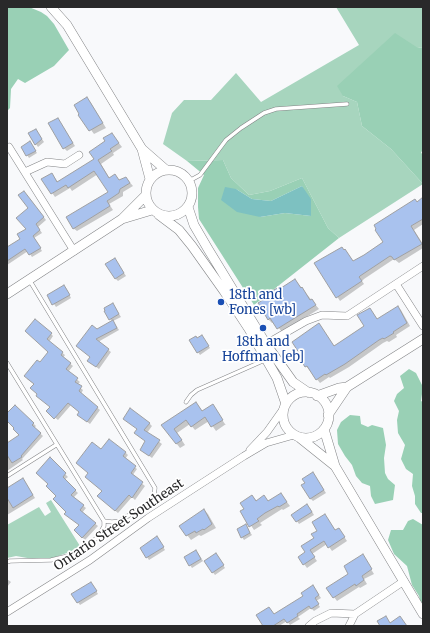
<!DOCTYPE html>
<style>
body{margin:0}
#map{position:relative;width:430px;height:633px;overflow:hidden;background:#f8f9fb;font-family:Merriweather,serif}
canvas{display:block}
.frame{position:absolute;inset:0;border:8px solid #29292a;pointer-events:none}
</style>
<div id="map">
<canvas width="430" height="633"></canvas>
<div class="frame"></div>
</div>
<script>
const ctx = document.querySelector('canvas').getContext('2d');
ctx.lineJoin = 'round';
function fillPath(path, color) { ctx.fillStyle = color; ctx.fill(path, 'evenodd'); }
const toPath = rows => new Path2D(rows.map(r => 'M' + r).join(''));
function stroke(path, color, width, dash) { ctx.strokeStyle = color; ctx.lineWidth = width; ctx.lineCap = dash ? 'butt' : 'round'; ctx.setLineDash(dash || []); ctx.stroke(path); }
function write(font, color, halo, rows, align = 'center') {
  ctx.font = font + ' Merriweather,serif'; ctx.lineWidth = 3.5; ctx.setLineDash([]); ctx.textBaseline = 'middle'; ctx.strokeStyle = halo; ctx.fillStyle = color; for (const [text, x, y, turn = 0] of rows) {
    ctx.save(); ctx.translate(x, y); ctx.rotate((+turn || 0) * Math.PI / 180); ctx.textAlign = isNaN(turn) ? turn : align; if (halo) ctx.strokeText(text, 0, 0); ctx.fillText(text, 0, 0); ctx.restore();
  }
}
fillPath(toPath([
 [336,7,423,7,423,47,418,48,343,96,357,102,362,126,391,149,423,184,339,238,328,228,302,178,270,191,249,195,231,178,223,160,187,161,163,144,172,113,184,100,211,100,236,73,261,102,359,45],
 [51,500,80,546,72,551,53,558,33,559,16,556,7,558,7,525,39,507,45,516,51,512,46,503]
]), '#a7d5be');
fillPath(toPath([
 [7,7,29,7,41,12,47,16,54,24,69,50,54,66,25,83,18,79,11,89,10,108,7,111],
 [395,33,418,48,423,47,423,151,421,152,423,156,423,184,391,149,362,126,357,102,343,96,337,86],
 [223,160,231,178,249,195,270,191,302,178,328,228,339,238,254,305,199,219,198,207,198,188,204,175,187,161],
 [302,186,311,216,285,213,260,217,236,189,252,199,271,201],
 [409,369,416,373,423,387,421,401,423,402,423,513,421,513,415,504,415,496,412,486,413,474,406,469,401,459,405,445,398,433,397,420,399,411,394,401,397,394,404,388,400,376],
 [350,415,360,416,361,424,368,427,372,425,383,428,386,445,384,458,385,473,388,479,395,485,393,500,375,504,371,496,370,486,362,483,356,476,352,465,345,456,338,444,337,430,341,422],
 [413,519,423,525,423,614,419,596,412,585,407,566,394,554,388,540,391,530,403,530,408,521]
]), '#99d0b5');
fillPath(toPath([
 [302,186,311,199,311,216,285,213,260,217,237,212,221,200,225,187,236,189,252,199,271,201]
]), '#7dc1c1');
fillPath(toPath([
 [87,99,91,103,106,128,94,134,80,115],
 [60,122,75,146,67,151,64,148],
 [36,130,44,142,38,147,29,134],
 [112,134,122,147,113,153,114,155,101,164,110,179,115,175,120,181,126,178,133,186,123,192,123,196,109,204,113,210,77,231,73,228,109,192,98,174,72,191,70,188,55,197,43,180,52,174,58,182,95,159],
 [30,143,37,153,29,158,22,147],
 [24,192,46,220,38,227,42,233,34,238,42,251,32,257,28,251,7,265,7,248,21,239,27,229,29,209],
 [423,199,423,224,414,230,423,244,423,248,399,263,394,259,364,279,362,281,364,284,340,301,315,263,345,250,354,262,384,242,417,202],
 [117,262,126,276,118,281,115,278],
 [295,280,319,309,282,332,274,322,272,323,268,319,273,294,280,287,282,288],
 [66,288,71,298,56,307,48,295],
 [113,304,121,317,113,321,119,330,98,342,111,352,99,369,91,363,96,330,112,321,110,319],
 [398,307,401,310,410,326,396,335,397,337,389,342,387,341,383,343,349,367,330,378,329,377,320,383,306,366,301,358,319,324,334,346,365,326,370,309,378,320],
 [27,331,51,334,53,336,49,342,65,355,63,358,73,366,68,372,80,382,77,385,83,390,81,394,100,410,90,424,81,417,80,413,71,405,58,420,47,411,51,407,35,385,27,379,50,352],
 [197,339,204,339,210,348,200,355,198,352],
 [196,403,203,412,214,408,225,424,226,424,216,431,209,421,195,430,190,424,177,433,185,445,180,448,163,426],
 [15,406,36,426,34,428,43,436,22,459,23,460,7,471,7,444,20,435,16,428,7,420,7,415],
 [149,423,152,426,147,433,162,444,152,458,141,450,146,442,138,430],
 [101,450,125,452,128,455,125,459,137,469,132,476,145,486,135,500,132,497,118,513,101,499,103,492],
 [50,459,68,477,64,480,78,493,73,498,86,508,82,513,98,526,85,540,75,530,80,525,67,512,50,484],
 [313,473,326,493,313,501,310,498,306,484],
 [25,482,35,498,7,515,7,488],
 [281,494,290,506,283,510,282,509,260,523,262,525,254,530,242,512,245,509,252,496,257,501,264,497,269,502],
 [310,508,314,515,299,524,297,521],
 [204,510,208,514,216,528,201,536,199,535,191,540,180,526],
 [324,515,336,531,339,529,347,541,332,551,327,544,312,554,317,561,307,568,304,564,307,553,318,531],
 [245,525,252,535,244,540,242,537],
 [159,540,165,550,149,560,141,548],
 [198,553,203,561,192,568,190,565],
 [218,557,225,568,215,575,205,562],
 [364,558,374,574,364,579,367,584,360,588,359,587,337,601,334,597,350,574],
 [7,579,11,582,7,587],
 [93,586,98,594,80,605,72,594],
 [313,586,321,598,316,601,320,607,314,611,311,608,298,617,300,619,290,625,287,621,279,626,264,626,269,608,275,615,304,597]
]), '#0003');
const building = toPath([
 [87,97,103,123,89,131,78,115,79,114,74,105,87,97],
 [58,118,73,143,63,149,48,123,58,118],
 [36,129,42,139,35,145,28,133,36,129],
 [112,133,119,143,110,149,112,151,98,160,109,178,115,174,119,180,126,177,130,183,120,189,119,193,107,201,110,206,73,229,66,217,108,192,94,171,68,188,66,185,51,194,41,179,52,173,57,182,94,159,89,152,105,141,103,138,112,133],
 [30,141,36,151,26,156,21,147,30,141],
 [24,191,44,217,36,224,40,230,33,236,41,248,29,255,25,249,7,261,7,247,20,239,17,234,26,229,16,218,28,208,18,195,24,191],
 [423,197,423,219,411,226,422,244,394,260,392,257,390,256,360,276,359,277,362,281,336,298,314,263,342,247,344,250,345,249,353,261,364,255,383,242,375,230,376,229,374,225,415,199,417,202,423,197],
 [115,258,124,273,115,279,105,264,115,258],
 [295,279,301,288,302,287,310,300,312,299,316,305,277,329,270,318,268,320,258,303,272,294,271,292,280,286,281,288,295,279],
 [64,285,70,295,52,305,47,295,64,285],
 [113,303,119,314,109,320,104,311,105,311,104,308,113,303],
 [398,306,407,323,393,332,394,333,384,339,383,338,379,340,345,364,326,375,325,374,316,380,307,366,305,367,299,357,301,356,292,342,319,323,334,346,364,326,357,315,370,308,377,319,398,306],
 [35,319,52,333,47,339,63,352,61,355,71,363,66,369,78,378,75,382,82,386,79,391,98,407,87,422,77,415,79,412,68,403,54,419,46,411,50,407,36,396,37,394,30,388,34,384,24,376,37,360,40,362,48,352,25,331,35,319],
 [113,320,117,328,96,339,109,349,96,367,87,361,90,357,76,346,92,325,97,329,113,320],
 [202,335,209,346,197,353,189,340,196,336,197,338,202,335],
 [196,402,202,411,213,404,223,420,211,427,205,417,191,427,186,420,174,429,182,440,176,444,161,425,196,402],
 [15,405,34,423,32,425,41,433,21,456,22,457,12,463,7,455,7,443,19,435,13,429,14,428,7,421,7,413,15,405],
 [130,408,150,423,144,430,160,440,149,456,140,450,145,441,134,433,137,429,123,419,130,408],
 [109,439,126,452,123,456,136,466,131,473,143,482,132,498,129,495,115,511,97,496,102,491,85,477,88,473,76,463,92,442,101,449,109,439],
 [50,457,66,473,63,477,76,490,71,495,84,505,80,510,96,523,82,538,74,530,79,525,64,514,66,512,53,499,56,496,46,486,48,484,36,473,50,457],
 [313,472,324,490,310,499,301,485,305,483,302,479,313,472],
 [23,478,33,495,13,508,7,498,7,488,23,478],
 [281,493,287,502,279,507,278,506,265,513,257,519,259,521,249,527,240,511,244,509,240,503,252,495,256,501,264,495,268,501,281,493],
 [307,504,312,512,296,522,291,515,307,504],
 [204,509,212,524,204,530,203,529,196,533,195,531,186,536,179,526,204,509],
 [325,514,335,530,339,528,345,537,328,548,324,541,310,550,315,557,303,565,298,557,305,552,301,546,314,538,311,534,317,531,312,522,325,514],
 [246,524,250,533,241,538,237,529,246,524],
 [157,536,164,547,146,558,140,548,157,536],
 [196,550,201,559,189,566,184,557,196,550],
 [216,553,224,565,212,573,204,561,216,553],
 [363,554,372,569,362,576,364,580,356,586,355,584,333,598,326,588,348,574,344,566,363,554],
 [91,582,97,591,77,603,71,594,91,582],
 [313,585,319,595,315,598,319,604,311,609,309,606,297,614,298,616,287,623,284,619,273,626,263,626,256,615,269,607,274,614,303,596,301,593,313,585],
 [386,616,390,623,400,616,407,626,380,626,377,621,386,616]
]);
fillPath(building, '#a9c2ee');
stroke(building, '#9fa0a2', 1);
const service = toPath([
 [189,181,200,175,226,140,241,128,264,113,276,109,347,104],
 [30,281,155,488,154,496,145,505,120,521,112,522,104,521],
 [7,363,104,521,104,526,98,537,84,548,72,555,51,560,10,561,7,562],
 [186,402,191,395,197,390,265,360],
 [7,476,56,445]
]);
const minor = toPath([
 [9,147,74,251],
 [25,172,47,162,65,164,79,155],
 [396,284,423,326],
 [266,344,306,321,322,315,347,316,423,266],
 [250,450,267,432,284,408],
 [7,612,90,560,148,518,244,456,266,443,294,435],
 [309,626,315,621,331,613,355,614,404,581],
 [349,626,355,614]
]);
const tertiary = toPath([
 [51,7,67,25,142,149,166,170],
 [142,149,150,179],
 '146 193a23 23 0 1 1 46 0a23 23 0 1 1-46 0Z',
 [188,207,194,225,208,249,266,344,293,382,309,393],
 [159,215,179,230,192,246,224,291,249,329,277,378,286,404],
 [122,219,152,210],
 [7,294,122,219,146,195],
 '283 415a23 23 0 1 1 46 0a23 23 0 1 1-46 0Z',
 [317,396,339,388,347,387],
 [328,415,347,387,423,339],
 [324,429,335,466],
 [300,438,335,466,423,614]
]);
stroke(service, '#838486', 4.5);
stroke(minor, '#838486', 8);
stroke(tertiary, '#838486', 10);
stroke(service, '#fff', 3.5);
stroke(minor, '#fff', 7);
stroke(tertiary, '#fff', 9);
for (const [x, y, r, color] of [
 [221,302,4,"#1a4fb4"],
 [263,328,4,"#1a4fb4"]
]) { const dot = new Path2D(); dot.arc(x, y, r, 0, 2 * Math.PI); ctx.fillStyle = color; ctx.fill(dot); stroke(dot, '#fff', 1.5); }
write('13px', '#164399', '#fff', [
 ["18th and",229,295],
 ["Fones [wb]",229,310],
 ["18th and",263,342,"center"],
 ["Hoffman [eb]",263,357,"center"]
], 'left');
write('13px', '#29292a', '#fff', [
 ["Ontario Street Southeast",119,525,-34]
]);
</script>
